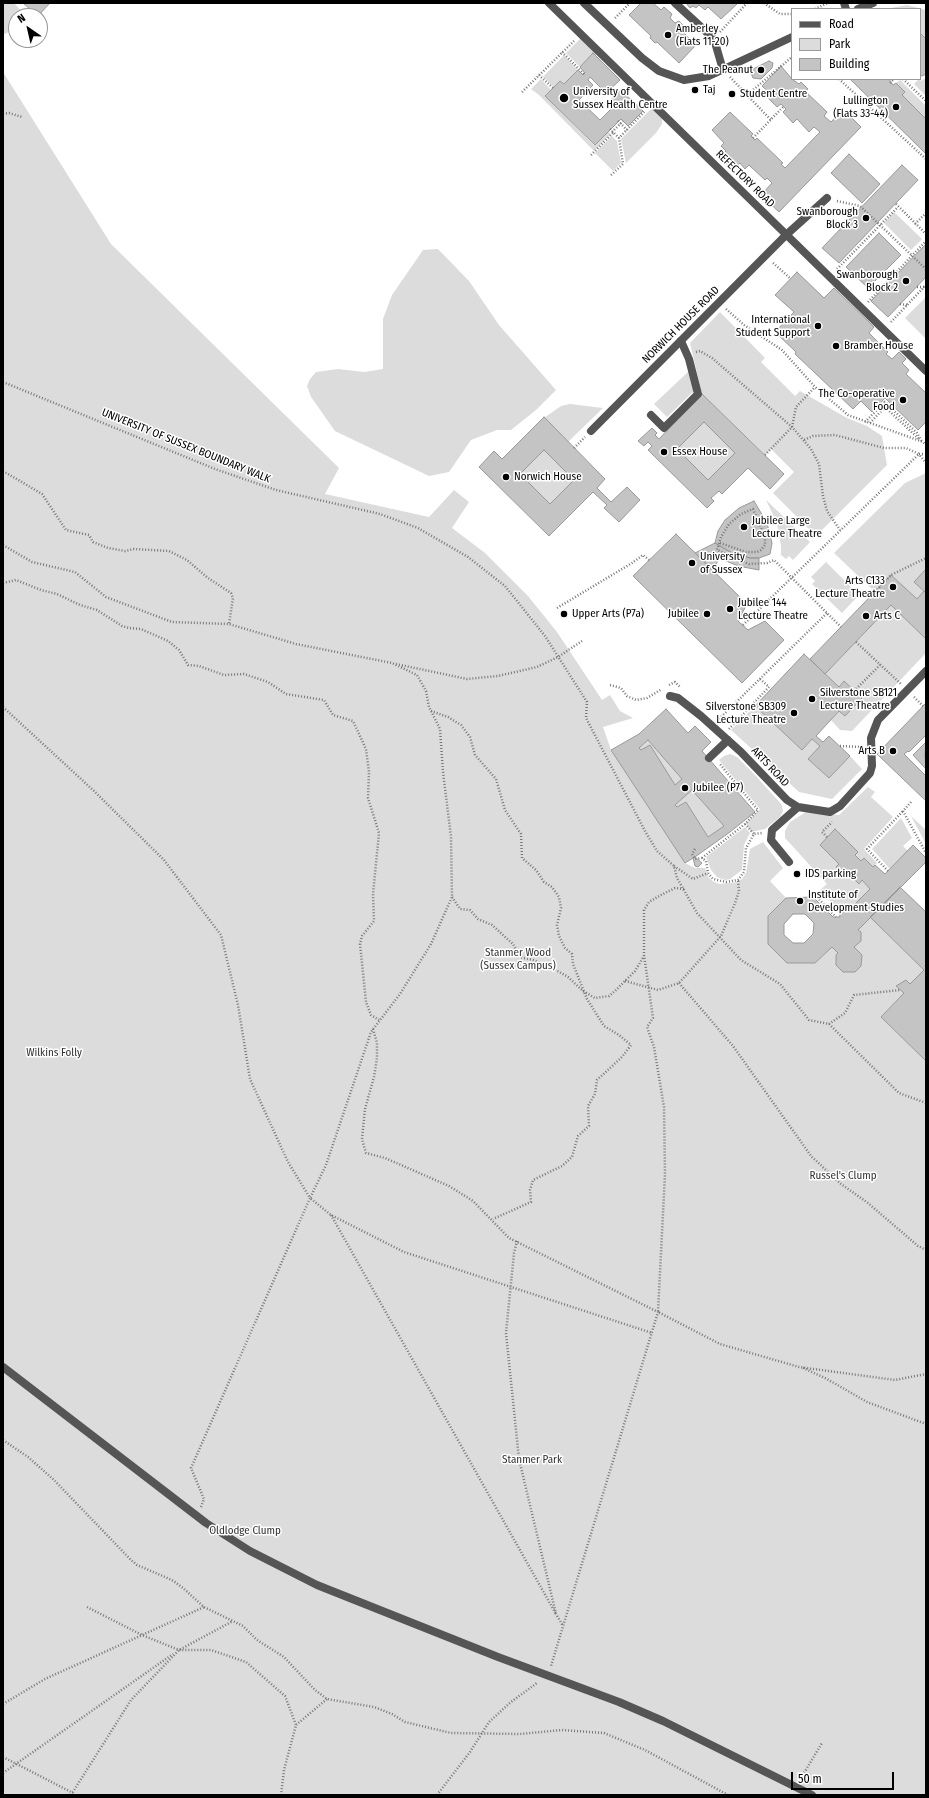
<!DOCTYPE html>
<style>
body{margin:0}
#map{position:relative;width:929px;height:1798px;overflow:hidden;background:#fff;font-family:"Fira Sans Condensed",sans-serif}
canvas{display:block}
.frame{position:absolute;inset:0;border:4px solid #000;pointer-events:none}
.legend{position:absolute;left:791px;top:8px;width:130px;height:72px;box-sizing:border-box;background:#fff;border:1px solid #999;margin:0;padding:5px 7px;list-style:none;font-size:12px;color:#000}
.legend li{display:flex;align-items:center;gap:8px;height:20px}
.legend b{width:20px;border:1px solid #999}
.north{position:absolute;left:8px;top:8px;width:40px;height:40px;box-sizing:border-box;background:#fff;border:1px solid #999;border-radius:50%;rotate:326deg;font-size:11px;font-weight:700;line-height:16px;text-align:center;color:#000}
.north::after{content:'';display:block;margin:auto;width:14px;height:18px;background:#000;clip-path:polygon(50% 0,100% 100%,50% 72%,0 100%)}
.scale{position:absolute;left:791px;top:1772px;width:103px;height:18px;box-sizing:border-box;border:2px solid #000;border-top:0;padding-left:5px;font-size:12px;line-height:14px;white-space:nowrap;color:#000;-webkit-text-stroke:3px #fff;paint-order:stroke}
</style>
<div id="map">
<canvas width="929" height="1798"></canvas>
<div class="frame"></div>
<ul class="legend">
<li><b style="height:5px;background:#555"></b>Road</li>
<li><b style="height:11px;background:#dcdcdc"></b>Park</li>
<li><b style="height:11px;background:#c4c4c4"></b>Building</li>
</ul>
<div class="north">N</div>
<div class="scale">50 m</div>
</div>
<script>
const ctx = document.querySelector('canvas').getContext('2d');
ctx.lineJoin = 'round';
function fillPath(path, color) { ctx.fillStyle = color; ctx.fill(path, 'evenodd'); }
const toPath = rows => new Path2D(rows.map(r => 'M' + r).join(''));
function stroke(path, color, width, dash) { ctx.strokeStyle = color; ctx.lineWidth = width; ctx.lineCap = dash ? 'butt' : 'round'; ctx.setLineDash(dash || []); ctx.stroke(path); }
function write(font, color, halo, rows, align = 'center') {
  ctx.font = font + ' "Fira Sans Condensed",sans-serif'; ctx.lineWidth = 3; ctx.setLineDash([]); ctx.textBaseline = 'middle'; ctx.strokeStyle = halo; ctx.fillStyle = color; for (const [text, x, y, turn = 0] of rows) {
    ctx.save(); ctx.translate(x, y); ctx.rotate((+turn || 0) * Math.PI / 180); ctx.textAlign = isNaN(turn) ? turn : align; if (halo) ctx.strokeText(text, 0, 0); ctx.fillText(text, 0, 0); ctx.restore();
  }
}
fillPath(toPath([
 [3,3,14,3,26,16,16,16,16,28,3,35],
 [907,5,926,10,926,39,920,33,920,9,886,9],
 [581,38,596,54,596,58,593,54,580,67,566,53],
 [564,55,578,70,564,84,560,81,554,87,543,77],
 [3,72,111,244,339,468,325,494,429,517,454,490,469,502,452,528,485,553,528,596,557,632,602,700,610,695,620,711,633,718,603,727,611,750,685,863,695,868,705,868,709,878,714,882,720,884,737,882,742,879,746,873,750,849,763,842,783,868,770,881,786,898,768,916,768,944,787,963,815,963,832,947,838,953,836,955,836,965,843,972,855,972,861,966,862,955,854,947,861,941,861,932,858,930,870,917,924,970,910,984,906,980,896,986,904,993,881,1017,926,1061,926,1795,3,1795],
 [541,79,551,90,545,96,594,145,608,131,611,134,594,151,539,95,531,89],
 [919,79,921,81,924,79,926,80,926,96,914,84],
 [900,80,926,106,926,119,902,95,905,92,896,83],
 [652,108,662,117,662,124,656,133,626,163,621,139],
 [612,136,617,141,621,163,613,171,595,153],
 [894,212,922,239,911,250,884,223],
 [438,249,469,281,499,325,556,390,536,410,511,430,497,430,471,440,449,472,429,476,335,431,311,397,307,386,310,379,316,372,338,369,364,372,383,369,383,319,392,295,423,250],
 [926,297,926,339,905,318],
 [720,312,765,358,761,362,795,396,800,391,847,418,867,426,882,436,887,465,816,536,773,493,794,472,771,449,765,455,702,394,690,343],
 [689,371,694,391,667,417,654,404],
 [570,404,603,408,568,442,544,418,561,406],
 [704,422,735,453,708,480,677,449],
 [544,450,574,480,550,504,520,474],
 [926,473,926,569,914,582,924,591,917,599,891,575,875,592,834,553,905,483],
 [766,500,810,542,793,560,789,556,786,559,781,555,781,546,777,523],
 [826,562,859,595,842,613,812,584,815,581,811,577],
 [891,605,926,639,926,653,852,731,840,730,831,720,839,711,845,716,862,698,844,681,839,687,825,674],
 [755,706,802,750,812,739,820,746,808,759,829,778,850,756,862,769,832,799,799,792,731,730],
 [648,740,682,779,675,785,639,748],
 [730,754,737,757,755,775,782,805,783,811,780,817,765,829,751,832,746,823,760,809,719,760,724,756],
 [868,787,875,792,871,797,893,817,864,849,877,863,873,867,861,861,835,829,820,845,839,864,836,867,846,877,849,874,858,883,862,880,870,889,849,910,844,906,839,910,820,890,827,884,785,838,785,831,790,822,806,812,839,815],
 [692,790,724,826,708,837,686,802,677,807,675,805],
 [911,816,926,830,926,844],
 [901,818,912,838,903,846,908,851,890,869,872,849],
 [745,827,750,833,744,845,742,870,730,879,725,880,717,877,711,870,706,857]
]), '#dcdcdc');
const building = toPath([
 [23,3,50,3,38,16,23,3],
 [641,3,653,3,661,10,664,7,672,14,670,18,675,23,679,21,687,29,684,33,696,45,679,63,657,42,655,43,650,38,651,36,629,15,641,3],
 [686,3,738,3,721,19,708,7,705,10,699,5,696,8,693,6,690,8,686,3],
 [920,33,926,39,926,74,922,76,920,75,920,33],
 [593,53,620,80,606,93,590,77,588,80,593,85,579,100,600,120,611,109,606,104,621,90,643,111,628,126,621,119,595,145,545,96,560,81,564,84,578,70,583,75,585,73,580,67,593,53],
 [769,61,773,63,772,68,761,79,753,78,751,73,753,69,769,61],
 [781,66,792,79,799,84,801,82,808,89,805,91,827,112,824,116,831,122,843,109,861,127,779,212,761,195,772,183,767,178,765,180,749,165,745,169,740,163,737,166,733,163,729,167,721,156,726,151,721,146,724,143,712,130,730,112,753,134,751,136,755,140,757,138,783,163,781,164,785,168,820,132,814,127,809,132,797,119,793,123,783,112,786,109,781,104,777,107,768,98,771,94,762,86,781,66],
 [850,79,889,79,893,85,896,83,905,92,902,95,926,119,926,154,850,79],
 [849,154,880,184,862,203,831,173,849,154],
 [902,165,918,180,839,263,822,248,902,165],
 [879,233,901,255,868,288,846,267,879,233],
 [926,244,926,277,888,317,871,301,926,244],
 [797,272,824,298,834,288,874,327,869,333,888,352,886,354,892,359,899,352,906,359,902,363,909,370,906,374,926,393,926,422,918,430,885,398,872,412,861,401,853,409,795,354,796,352,775,332,794,312,775,295,797,272],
 [702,394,784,474,770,489,748,468,722,494,719,491,711,498,714,501,707,508,648,450,652,446,648,442,644,446,638,441,652,428,657,433,655,435,659,439,702,394],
 [704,422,735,453,708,480,677,449,704,422],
 [544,417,605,479,597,488,611,502,627,487,640,500,619,522,604,508,607,505,593,492,549,536,479,467,494,451,502,459,544,417],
 [544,450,574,480,550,504,520,474,544,450],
 [754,501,767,523,772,543,770,554,759,558,750,558,732,553,715,543,718,531,725,520,739,508,754,501],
 [676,534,747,604,738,621,748,630,765,621,784,640,742,683,633,576,676,534],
 [715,543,732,553,750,558,759,558,759,570,738,566,719,558,713,571,695,553,715,543],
 [926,569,926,593,914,582,926,569],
 [891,575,917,599,924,591,926,593,926,639,891,605,825,674,810,659,891,575],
 [804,654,839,687,844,681,862,698,845,716,839,711,816,736,823,742,829,736,850,756,829,778,808,759,820,746,812,739,802,750,755,706,804,654],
 [926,703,926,735,909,752,908,751,904,754,926,776,926,801,877,754,926,703],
 [666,709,688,733,695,726,711,742,702,751,755,812,730,832,695,857,702,863,698,867,695,866,693,858,685,863,611,750,639,734,666,709],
 [648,740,682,779,675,785,650,745,641,750,639,748,648,740],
 [692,790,724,826,708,837,686,802,677,807,675,805,692,790],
 [926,742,925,755,926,769,913,755,926,742],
 [835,829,858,852,855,855,861,861,864,858,873,867,875,865,885,874,913,845,926,858,926,862,858,930,861,932,861,941,854,947,862,955,861,966,855,972,843,972,836,965,836,955,838,953,832,947,815,963,787,963,768,944,768,916,786,898,813,897,833,917,840,917,839,910,844,905,849,910,870,889,862,880,859,884,849,874,847,877,836,867,839,864,820,845,835,829],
 [793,914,805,914,814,923,813,934,804,943,793,943,784,935,784,924,793,914],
 [900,887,926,912,926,1061,881,1017,904,993,896,986,906,980,910,984,924,970,870,917,900,887]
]);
fillPath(building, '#c4c4c4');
stroke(building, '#999', 1);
stroke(toPath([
 [764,3,780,14,792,14],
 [815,9,828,3],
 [615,18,630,3],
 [720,32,747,3],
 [562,52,584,74],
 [539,75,553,88],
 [730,77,747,95,792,57],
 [839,79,926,159],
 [903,79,926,101],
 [890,83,894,79],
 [522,92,574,41],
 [747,95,771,120],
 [3,114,9,113,22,117],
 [618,121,627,130],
 [610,129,619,138],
 [612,132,623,121],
 [753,138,784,106],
 [591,155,613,133],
 [611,175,623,164,619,138,645,111],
 [837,201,860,206,926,269],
 [896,204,926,234],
 [915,224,926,213],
 [773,263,791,279],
 [837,269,898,207],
 [917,287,924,287],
 [868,302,926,241],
 [900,304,907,305],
 [726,309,744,325,782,350,815,387,848,415,923,442,926,445],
 [891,322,926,285],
 [696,352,700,351,712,358,792,427,811,449,819,464,823,496,827,511,840,530],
 [3,382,215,469,276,490,380,514,418,528,468,557,505,586,545,636,587,702,586,718,645,831,657,851,674,866,677,878,697,913,741,960,780,984,809,1020,829,1024,899,1093,926,1103],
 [885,407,919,439],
 [865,422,885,402,917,433,922,442],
 [870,423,885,407,885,402,883,401],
 [574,448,585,437],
 [926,454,919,454,926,463],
 [765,455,792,427,796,407,815,387],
 [3,471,42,494,66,530,89,535,93,542,108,548,125,551,134,549,169,551,187,560,208,578,231,593,233,598,229,624],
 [720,543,746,552,757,552,761,550,765,545,765,537,753,509,741,514,729,524,721,537,717,550,749,564,767,563,774,560,841,627],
 [3,545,32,562,75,572,106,597,172,622,229,624,296,644,392,663,417,675,426,691,429,707,440,729,443,772,451,837,452,897,431,944,400,994,371,1032,326,1165,310,1198,331,1215,404,1252,652,1333],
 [3,583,16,580,41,590,57,594,80,605,97,610,122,626,129,628,141,629,168,641,179,650,188,665,199,666,224,675,244,674,268,682,286,694,324,700,333,715,353,721,366,749,369,772,368,798,379,833,373,894,374,921,362,936,360,944,366,1002,371,1015,379,1020],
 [875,592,891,575,926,558],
 [557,608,632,563,643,555,649,560],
 [743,625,919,454,906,448,884,448,835,435,813,436,804,440],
 [856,642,901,684],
 [396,664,467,679,498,676,537,667,558,657,582,641],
 [610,685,621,688,627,696,636,700,647,698,662,689],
 [669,685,675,682,680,687],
 [854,691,880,665],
 [914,697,923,706],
 [3,707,94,791,164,860,221,935,238,1005,250,1079,288,1162,310,1198,191,1468,204,1499,201,1507],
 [431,711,448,717,461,725,470,737,475,755,496,779,505,810,521,834,522,858,536,870,544,882,552,887,559,897,561,908,557,925,559,936,565,948,572,954,573,964,587,999,604,1026,619,1035,631,1045,622,1057,597,1080,595,1094,588,1106,589,1126,578,1136,572,1157,562,1166,533,1180,530,1190,531,1202,493,1219],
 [719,719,827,613],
 [729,729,769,687,760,679],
 [840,746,861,747],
 [911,802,903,811,926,853],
 [745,824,754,834],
 [827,837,822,832,832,822],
 [695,849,692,854,695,859,702,858,706,861,708,873,713,879,726,882,738,880,744,872,746,848,754,834,762,833],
 [702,858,745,824,758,810,719,763],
 [674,866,693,879,708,873],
 [888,871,867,849,903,811],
 [684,889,675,888,661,895,649,902,644,910,644,955,653,1018,647,1027,654,1047,664,1107,665,1174,658,1312,720,1344,799,1367,895,1380,926,1374],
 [815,895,836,917],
 [452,897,460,909,470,910,478,919,492,925,513,944,520,957,533,960,554,969,568,977,583,991,595,998,609,996,615,991,635,971,644,956],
 [625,981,658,990,679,983,721,936,735,903,739,891,738,880],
 [679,983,733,1046,811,1156,841,1184,868,1203,918,1246,926,1250],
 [829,1024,845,1013,854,995,900,990],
 [373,1029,377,1043,377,1058,374,1077,365,1109,362,1139,366,1153,385,1158,449,1186,473,1201,509,1238,658,1312,551,1666],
 [331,1215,556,1614],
 [517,1241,514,1253,506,1333,519,1459,556,1614,563,1626],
 [803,1368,827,1379,867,1402,926,1424],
 [3,1440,28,1457,54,1480,131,1560,137,1565,172,1580,183,1588,204,1607,243,1626,257,1640,284,1657,315,1690,327,1699,374,1707,392,1714,405,1722,451,1733,520,1734,562,1730,604,1733,645,1750,728,1795],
 [87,1607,142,1635,179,1650,211,1650,246,1662,285,1696,296,1725],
 [3,1704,45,1679,204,1607],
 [3,1757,73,1793],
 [3,1773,173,1654],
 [801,1778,822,1743],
 [71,1795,131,1700,179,1650,233,1621],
 [281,1795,284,1770,296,1725,327,1699],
 [437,1795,470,1752,489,1722,511,1702,537,1683]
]), '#777', 2.5, [1, 2]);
stroke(toPath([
 [675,3,714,39,723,70],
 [844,3,846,9],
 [786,235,827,198],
 [651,415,664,428,698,394,689,359,681,341]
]), '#555', 8);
stroke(toPath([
 [549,3,926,371],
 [584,3,642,58,659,71,684,80,709,76,792,37],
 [858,9,873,3],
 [591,431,786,235],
 [670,696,678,698,701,716,741,752,787,800,798,807,830,812,840,806,870,773,872,766,871,738,878,720,926,671],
 [709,758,728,740],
 [789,862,771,840,772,830,798,807],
 [3,1367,206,1523,250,1551,317,1585,498,1657,619,1702,663,1721,812,1795]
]), '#555', 8);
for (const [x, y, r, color] of [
 [668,35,4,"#000"],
 [761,70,4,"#000"],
 [695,90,4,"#000"],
 [732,94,4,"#000"],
 [564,98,5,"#000"],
 [896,107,4,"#000"],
 [866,218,4,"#000"],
 [906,281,4,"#000"],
 [818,326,4,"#000"],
 [836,346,4,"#000"],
 [903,400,4,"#000"],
 [664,452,4,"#000"],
 [506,477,4,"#000"],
 [744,527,4,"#000"],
 [692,563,4,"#000"],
 [893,587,4,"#000"],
 [730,609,4,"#000"],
 [564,614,4,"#000"],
 [707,614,4,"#000"],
 [866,616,4,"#000"],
 [812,699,4,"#000"],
 [794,713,4,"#000"],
 [893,751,4,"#000"],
 [685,788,4,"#000"],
 [797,874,4,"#000"],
 [800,901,4,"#000"]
]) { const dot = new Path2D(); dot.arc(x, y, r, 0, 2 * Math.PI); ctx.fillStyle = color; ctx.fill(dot); stroke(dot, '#fff', 1.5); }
write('11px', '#000', '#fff', [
 ["Amberley",676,29],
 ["(Flats 11-20)",676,42],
 ["The Peanut",753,70,"right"],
 ["Taj",703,90],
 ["University of",573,92],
 ["Sussex Health Centre",573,105],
 ["Student Centre",740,94],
 ["Lullington",888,101,"right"],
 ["(Flats 33-44)",888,114,"right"],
 ["Swanborough",858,212,"right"],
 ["Block 3",858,225,"right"],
 ["Swanborough",898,275,"right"],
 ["Block 2",898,288,"right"],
 ["International",810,320,"right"],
 ["Student Support",810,333,"right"],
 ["Bramber House",844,346],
 ["The Co-operative",895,394,"right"],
 ["Food",895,407,"right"],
 ["Essex House",672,452],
 ["Norwich House",514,477],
 ["Jubilee Large",752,521],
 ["Lecture Theatre",752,534],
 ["University",700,557],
 ["of Sussex",700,570],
 ["Arts C133",885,581,"right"],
 ["Lecture Theatre",885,594,"right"],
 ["Jubilee 144",738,603],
 ["Lecture Theatre",738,616],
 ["Upper Arts (P7a)",572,614],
 ["Jubilee",699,614,"right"],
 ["Arts C",874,616],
 ["Silverstone SB121",820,693],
 ["Lecture Theatre",820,706],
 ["Silverstone SB309",786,707,"right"],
 ["Lecture Theatre",786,720,"right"],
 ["Arts B",885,751,"right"],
 ["Jubilee (P7)",693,788],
 ["IDS parking",805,874],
 ["Institute of",808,895],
 ["Development Studies",808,908]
], 'left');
write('11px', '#000', '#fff', [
 ["REFECTORY ROAD",745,179,44],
 ["NORWICH HOUSE ROAD",681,325,-45],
 ["UNIVERSITY OF SUSSEX BOUNDARY WALK",186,446,22],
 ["ARTS ROAD",770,767,47]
]);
write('11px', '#333', '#fff', [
 ["Stanmer Wood",518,953],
 ["(Sussex Campus)",518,966],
 ["Wilkins Folly",54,1053],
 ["Russel's Clump",843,1176],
 ["Stanmer Park",532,1460],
 ["Oldlodge Clump",245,1531]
]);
</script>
